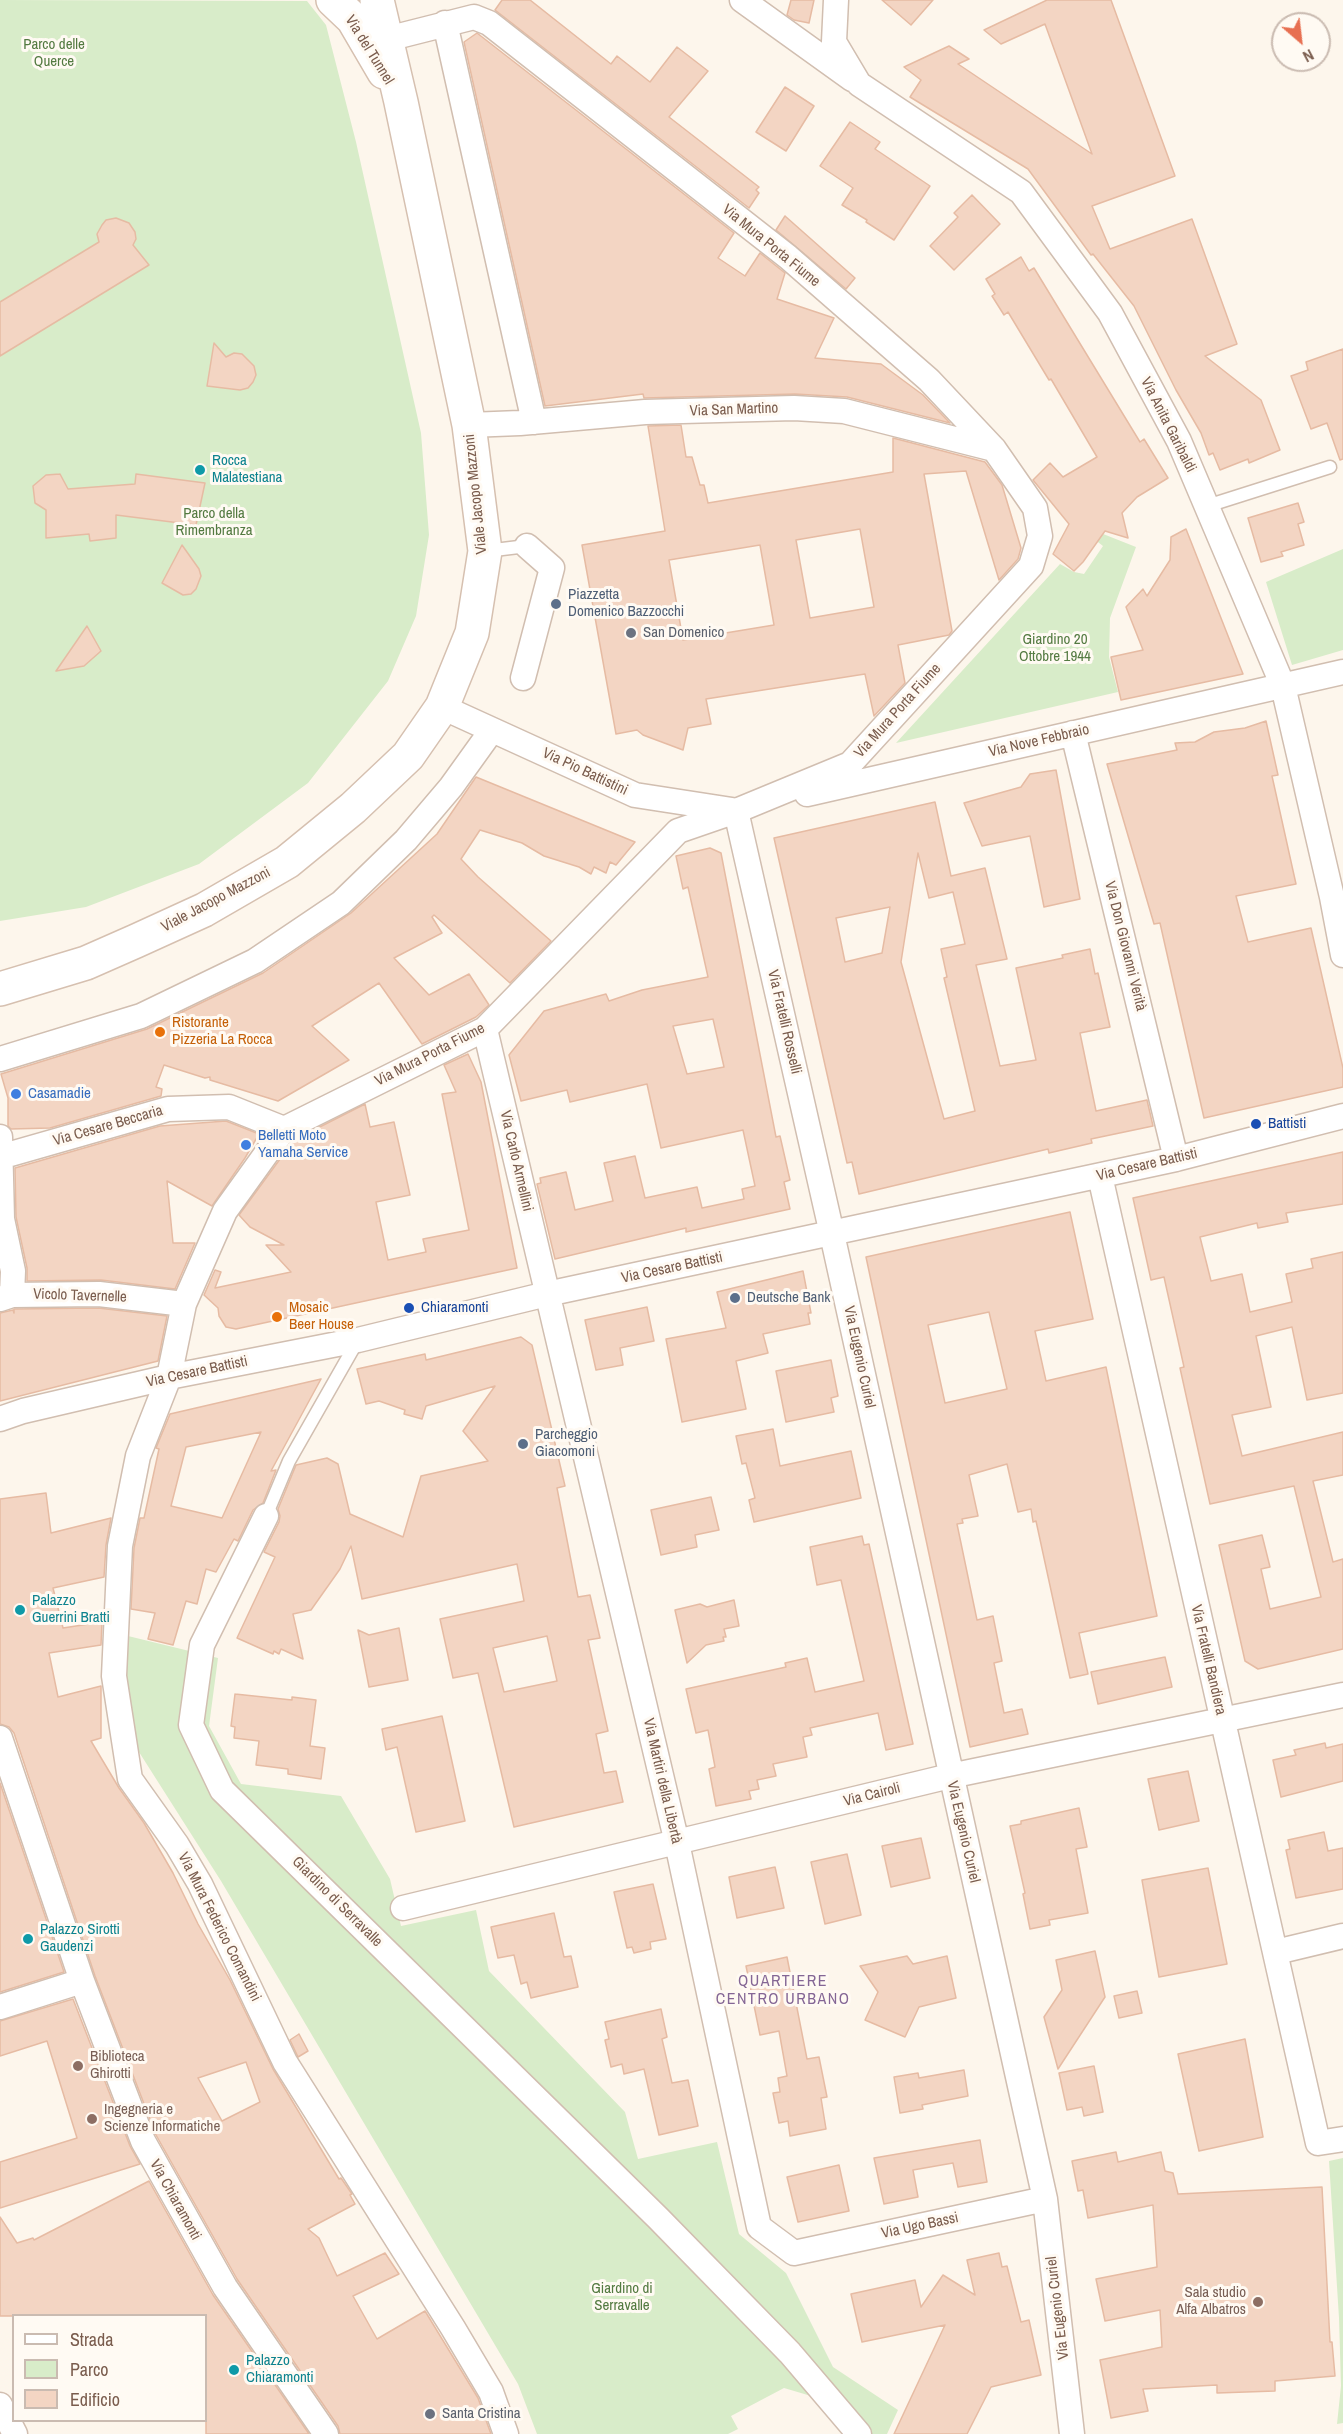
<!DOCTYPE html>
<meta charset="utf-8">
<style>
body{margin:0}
#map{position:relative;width:1343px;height:2434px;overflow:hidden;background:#fdf6ec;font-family:"Archivo Narrow",sans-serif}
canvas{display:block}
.legend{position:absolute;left:12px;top:2314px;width:195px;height:108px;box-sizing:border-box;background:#fffaf3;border:2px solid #cabbb1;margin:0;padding:8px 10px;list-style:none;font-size:18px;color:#7a5c4d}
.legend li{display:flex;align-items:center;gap:12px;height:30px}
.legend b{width:30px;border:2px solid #cabbb1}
.north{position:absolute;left:1271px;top:12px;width:60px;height:60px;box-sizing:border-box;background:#fffaf3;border:2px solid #cabbb1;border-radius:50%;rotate:152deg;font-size:16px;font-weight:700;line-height:24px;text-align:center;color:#7a5c4d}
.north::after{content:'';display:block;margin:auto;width:21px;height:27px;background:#e76f51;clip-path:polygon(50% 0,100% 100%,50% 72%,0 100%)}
</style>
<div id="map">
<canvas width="1343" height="2434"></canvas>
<ul class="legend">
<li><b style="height:8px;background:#fff"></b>Strada</li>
<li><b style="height:16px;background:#d8ecc9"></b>Parco</li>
<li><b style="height:16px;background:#f3d5c3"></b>Edificio</li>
</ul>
<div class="north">N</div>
</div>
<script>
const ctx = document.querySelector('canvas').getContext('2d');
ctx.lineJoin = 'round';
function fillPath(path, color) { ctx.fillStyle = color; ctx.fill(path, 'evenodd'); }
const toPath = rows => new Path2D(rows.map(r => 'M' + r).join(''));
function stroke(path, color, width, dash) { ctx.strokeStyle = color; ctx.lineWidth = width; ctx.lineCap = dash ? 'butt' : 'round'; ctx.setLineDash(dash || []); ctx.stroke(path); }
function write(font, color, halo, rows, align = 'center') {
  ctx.font = font + ' "Archivo Narrow",sans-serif'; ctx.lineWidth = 6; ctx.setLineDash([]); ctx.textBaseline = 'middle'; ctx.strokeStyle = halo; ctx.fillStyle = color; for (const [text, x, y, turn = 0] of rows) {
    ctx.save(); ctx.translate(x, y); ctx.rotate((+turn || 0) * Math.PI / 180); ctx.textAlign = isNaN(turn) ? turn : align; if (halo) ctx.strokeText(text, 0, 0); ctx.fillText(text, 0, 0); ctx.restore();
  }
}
fillPath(toPath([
 [0,0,307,1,326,25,356,142,421,433,429,535,416,616,388,681,308,783,199,864,86,907,0,921],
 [1088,528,1136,547,1110,618,1109,657,1118,692,896,743,1060,564,1074,572,1084,574,1103,546,1085,532],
 [1343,549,1343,650,1292,665,1266,582],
 [128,1636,218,1658,209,1726,241,1784,341,1796,390,1879,401,1926,476,1910,489,1971,625,2112,638,2159,717,2142,739,2234,786,2273,833,2367,898,2410,887,2434,847,2434,811,2396,784,2388,731,2416,738,2429,728,2434,537,2434,518,2384,221,1881,139,1752,121,1677,121,1663,128,1663],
 [1343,2158,1343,2423,1337,2424,1341,2386,1339,2318,1329,2161]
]), '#d8ecc9');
const building = toPath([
 [502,0,530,0,611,64,617,56,650,82,677,47,708,71,669,117,759,187,756,190,759,193,749,208,495,10,502,0],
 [791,0,814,0,809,23,794,20,787,15,791,0],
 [882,0,933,0,911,25,882,0],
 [1047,0,1111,0,1175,176,1092,206,1110,249,1192,219,1237,344,1205,356,1261,400,1280,450,1249,463,1248,459,1220,470,1213,453,1209,455,1201,433,1176,390,1134,306,1093,254,1091,255,1028,169,910,97,921,80,904,67,949,46,969,59,958,64,1092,154,1045,24,1001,44,984,30,1047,0],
 [477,33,734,233,718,258,745,276,760,253,785,273,777,299,834,318,815,358,881,364,923,395,950,423,847,397,795,394,644,398,643,394,545,406,464,42,477,33],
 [785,87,814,106,786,151,756,132,785,87],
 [850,122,880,142,875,149,930,186,894,240,866,222,867,220,842,205,853,188,820,166,850,122],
 [972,195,1000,224,954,270,930,246,958,217,954,213,972,195],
 [785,216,855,278,846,289,776,230,785,216],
 [116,218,129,223,135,232,136,239,133,245,149,265,0,356,0,302,99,242,97,234,102,225,106,220,116,218],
 [1021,257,1029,271,1034,268,1140,442,1144,439,1168,478,1137,497,1122,513,1128,538,1105,531,1083,562,1074,571,1053,554,1069,524,1033,480,1050,463,1063,477,1097,457,1051,379,1049,380,1008,312,1004,315,992,296,995,294,986,279,1021,257],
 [214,343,226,357,234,353,242,354,254,366,256,375,253,382,248,388,240,390,207,386,214,343],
 [1343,349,1343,459,1340,460,1327,423,1311,429,1291,376,1308,370,1306,362,1343,349],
 [681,425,686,457,692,457,700,485,704,485,708,503,893,472,893,438,985,462,1002,485,1021,548,1018,559,999,580,966,471,924,474,952,631,949,635,898,645,905,683,874,716,865,674,706,699,711,724,688,728,683,750,643,735,637,730,616,734,582,545,665,531,648,426,681,425],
 [860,529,874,607,810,618,796,540,860,529],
 [760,545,774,625,683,640,669,560,760,545],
 [60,474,68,489,135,484,136,474,205,483,196,525,116,515,116,538,90,541,89,534,46,538,46,510,35,503,33,486,46,475,60,474],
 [1298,503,1304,522,1298,524,1304,545,1281,552,1283,556,1261,562,1248,518,1298,503],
 [1186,529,1243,674,1121,700,1111,657,1143,650,1126,607,1143,589,1147,596,1170,560,1171,537,1186,529],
 [182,545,199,569,201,576,196,589,191,594,183,595,162,583,182,545],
 [87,626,101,651,84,666,56,671,87,626],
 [1266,721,1278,775,1272,776,1296,884,1236,896,1248,942,1311,928,1343,1068,1343,1087,1204,1118,1160,923,1154,924,1107,764,1177,750,1175,743,1195,742,1214,732,1245,728,1266,721],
 [1056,770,1080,899,1044,907,1030,836,982,846,964,803,1021,787,1030,774,1056,770],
 [476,777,635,842,616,865,610,862,606,873,594,867,591,874,579,867,544,856,522,843,480,830,461,859,478,877,551,941,510,983,434,915,432,917,442,933,394,958,429,995,469,974,489,1005,476,1017,422,1044,379,983,312,1026,349,1060,278,1101,210,1080,210,1077,205,1078,164,1065,156,1087,162,1089,161,1096,50,1128,11,1129,8,1126,8,1098,1,1074,147,1029,263,973,351,913,437,834,476,777],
 [935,802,951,876,985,868,1007,959,976,965,1000,1066,1036,1060,1016,968,1063,958,1062,955,1090,949,1095,974,1098,973,1110,1027,1080,1033,1096,1111,1147,1100,1153,1126,1091,1139,1092,1143,1049,1153,1048,1149,859,1194,852,1162,847,1163,774,838,935,802],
 [918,853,929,898,953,892,965,944,941,949,947,977,944,978,975,1111,944,1119,901,962,918,853],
 [890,907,882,953,845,962,836,918,890,907],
 [710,848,721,853,776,1137,780,1136,790,1180,784,1182,790,1209,686,1232,686,1228,555,1259,537,1184,541,1183,540,1178,566,1172,575,1210,613,1201,604,1163,635,1156,645,1198,697,1187,702,1208,744,1199,742,1189,755,1186,743,1130,661,1148,647,1084,570,1102,567,1090,521,1101,509,1055,544,1011,606,994,609,1001,642,990,708,977,688,887,683,889,676,856,710,848],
 [713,1019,724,1067,687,1074,673,1026,713,1019],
 [468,1054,481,1082,517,1268,236,1329,226,1327,219,1316,218,1308,204,1295,215,1270,221,1272,215,1288,291,1272,266,1245,284,1245,250,1227,239,1215,294,1140,365,1104,370,1127,394,1122,410,1195,376,1202,388,1260,426,1252,423,1239,469,1230,442,1094,456,1092,444,1065,468,1054],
 [226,1121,259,1134,245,1158,212,1206,167,1181,173,1243,195,1243,175,1289,101,1280,27,1281,27,1268,16,1217,15,1168,160,1126,226,1121],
 [1343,1152,1343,1204,1286,1213,1288,1222,1258,1228,1257,1223,1200,1237,1211,1281,1242,1274,1250,1312,1292,1302,1286,1274,1313,1268,1311,1259,1343,1252,1343,1393,1307,1400,1292,1327,1256,1336,1271,1407,1232,1415,1242,1456,1343,1432,1343,1475,1313,1481,1333,1562,1343,1559,1343,1649,1258,1669,1245,1661,1219,1545,1262,1535,1270,1567,1261,1569,1270,1609,1321,1597,1294,1486,1210,1504,1180,1368,1184,1367,1164,1277,1151,1280,1133,1198,1343,1152],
 [1070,1212,1093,1319,1035,1331,1046,1381,1106,1367,1157,1616,1079,1633,1088,1674,1070,1678,1036,1521,1033,1522,1031,1509,1018,1512,1007,1464,969,1475,978,1516,962,1519,963,1523,957,1524,977,1620,993,1616,1002,1661,994,1663,1004,1713,1022,1709,1028,1734,970,1747,866,1257,1070,1212],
 [989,1312,1007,1389,945,1403,928,1325,989,1312],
 [803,1271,811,1313,808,1313,810,1324,763,1334,768,1353,736,1361,746,1409,682,1422,666,1339,726,1328,717,1292,803,1271],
 [647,1307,654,1341,620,1348,623,1365,596,1370,585,1320,647,1307],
 [98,1308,167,1316,158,1361,0,1401,0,1313,13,1310,14,1313,14,1309,98,1308],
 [521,1337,532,1345,565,1486,557,1488,578,1597,590,1595,600,1638,588,1640,608,1731,596,1734,604,1773,616,1771,623,1802,514,1827,478,1673,453,1678,440,1619,524,1601,517,1564,362,1599,351,1546,340,1569,311,1610,293,1614,303,1659,281,1649,279,1654,274,1651,273,1654,237,1638,275,1557,264,1552,279,1522,280,1516,278,1509,296,1465,327,1458,338,1464,350,1514,403,1537,421,1476,488,1461,463,1431,495,1386,426,1406,422,1419,404,1414,405,1410,379,1401,366,1404,357,1369,425,1354,426,1360,521,1337],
 [547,1636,557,1681,504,1692,493,1648,547,1636],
 [831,1360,838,1396,831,1398,834,1412,786,1422,776,1371,831,1360],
 [321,1379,271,1471,276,1470,263,1503,253,1510,238,1541,234,1539,216,1572,206,1569,197,1604,186,1601,173,1645,148,1639,155,1613,131,1609,134,1548,140,1518,144,1518,159,1449,156,1448,170,1414,321,1379],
 [261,1432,222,1518,171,1506,186,1447,261,1432],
 [773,1429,780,1466,851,1451,861,1498,754,1522,749,1500,755,1498,746,1463,742,1464,736,1436,773,1429],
 [46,1493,51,1533,111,1518,106,1545,104,1577,53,1588,63,1628,102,1622,101,1645,49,1653,58,1697,101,1686,101,1738,91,1741,119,1788,144,1823,173,1873,198,1924,230,1980,273,2069,339,2179,341,2178,352,2194,350,2195,355,2204,308,2229,319,2238,337,2276,385,2253,399,2274,353,2296,377,2339,425,2311,478,2398,491,2434,340,2434,338,2426,237,2279,156,2135,95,1976,14,1733,9,1727,0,1724,0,1499,46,1493],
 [246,2062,260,2102,222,2121,198,2078,246,2062],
 [711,1497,719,1530,695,1535,697,1547,661,1555,651,1510,711,1497],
 [862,1536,864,1545,869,1544,913,1744,886,1750,878,1713,810,1728,812,1735,803,1737,807,1757,773,1764,776,1776,757,1780,759,1789,749,1791,751,1799,716,1806,709,1769,715,1767,708,1730,696,1733,686,1689,786,1667,785,1663,807,1658,815,1692,864,1681,841,1580,817,1585,810,1547,862,1536],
 [734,1600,739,1626,724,1629,726,1637,723,1637,724,1641,706,1645,687,1663,675,1610,700,1604,707,1607,734,1600],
 [399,1628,408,1680,369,1687,358,1630,369,1635,399,1628],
 [1165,1657,1172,1687,1098,1704,1091,1672,1165,1657],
 [235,1694,292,1700,292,1697,316,1700,310,1746,325,1748,321,1779,288,1774,288,1769,256,1765,259,1741,234,1738,235,1727,231,1726,235,1694],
 [442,1716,465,1821,416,1832,397,1747,386,1750,382,1729,442,1716],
 [1325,1743,1326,1748,1343,1744,1343,1781,1281,1797,1273,1760,1296,1755,1294,1750,1325,1743],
 [1188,1771,1199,1821,1159,1830,1148,1779,1188,1771],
 [0,1783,64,1972,0,1992,0,1783],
 [1079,1808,1087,1847,1076,1849,1088,1913,1049,1920,1050,1925,1030,1929,1023,1894,1025,1893,1010,1826,1021,1824,1021,1821,1079,1808],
 [1324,1832,1328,1851,1343,1848,1343,1889,1296,1898,1286,1850,1290,1849,1288,1840,1324,1832],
 [921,1838,930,1878,891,1887,882,1846,921,1838],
 [847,1854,861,1915,825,1924,811,1862,847,1854],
 [775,1867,784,1908,737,1918,729,1877,775,1867],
 [1208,1868,1227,1964,1159,1977,1142,1880,1208,1868],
 [653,1884,666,1939,650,1942,651,1949,634,1953,632,1947,627,1948,614,1892,653,1884],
 [554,1913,564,1957,571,1956,578,1987,531,1998,527,1982,521,1984,514,1955,498,1958,491,1927,554,1913],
 [1095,1951,1105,1997,1058,2069,1044,2017,1062,1990,1056,1960,1095,1951],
 [907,1956,913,1964,947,1956,956,1998,919,2007,905,2037,865,2020,878,1992,860,1966,907,1956],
 [787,1957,807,2059,819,2057,827,2097,821,2098,826,2129,790,2136,788,2121,779,2123,773,2093,780,2092,778,2078,787,2076,779,2031,760,2035,746,1966,787,1957],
 [1137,1991,1142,2013,1119,2018,1114,1996,1137,1991],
 [73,1999,130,2146,140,2164,0,2208,0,2162,77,2138,47,2041,0,2056,0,2021,73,1999],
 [661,2009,667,2037,662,2039,672,2083,688,2080,698,2126,659,2135,644,2069,624,2074,622,2064,611,2067,605,2040,609,2039,605,2022,661,2009],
 [299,2034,308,2051,298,2057,290,2040,299,2034],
 [1245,2039,1263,2137,1199,2151,1178,2054,1245,2039],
 [1094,2066,1103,2112,1084,2116,1082,2107,1067,2110,1059,2073,1094,2066],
 [964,2070,968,2096,922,2105,923,2109,900,2113,894,2077,918,2073,919,2078,964,2070],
 [980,2140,987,2182,958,2187,953,2163,913,2170,918,2197,884,2204,874,2158,980,2140],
 [1116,2152,1118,2162,1161,2152,1165,2171,1173,2173,1178,2194,1322,2187,1330,2342,1332,2342,1335,2376,1275,2381,1275,2391,1217,2393,1217,2385,1143,2389,1148,2411,1111,2418,1100,2360,1162,2347,1160,2310,1105,2321,1096,2279,1157,2267,1153,2205,1088,2218,1083,2190,1078,2191,1072,2161,1116,2152],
 [839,2165,849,2211,798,2222,787,2177,839,2165],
 [149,2181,213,2295,309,2434,206,2434,206,2316,0,2316,0,2217,17,2243,33,2238,34,2240,149,2181],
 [999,2253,1002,2267,1007,2266,1021,2322,1029,2320,1041,2375,991,2387,967,2434,894,2434,945,2325,862,2342,851,2294,915,2280,921,2307,943,2275,975,2295,967,2260,999,2253]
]);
fillPath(building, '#f3d5c3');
stroke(building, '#e6bba3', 1.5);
const lane = toPath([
 [1207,506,1330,467],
 [486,551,527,546],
 [266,1516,289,1461,358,1340]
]);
const street = toPath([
 [742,0,852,79],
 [836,0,834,42,859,84,1021,192,1110,313,1179,441,1283,686,1332,897,1343,955],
 [445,23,534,422],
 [387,39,474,17,489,23,788,257,929,380,994,449,1035,508,1040,536,1031,566,850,764,736,811,678,831,485,1029,284,1129,225,1211,184,1304,169,1377,138,1456,120,1546,114,1676,130,1779,177,1845,200,1884,285,2062,453,2328,491,2392,506,2434],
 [469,425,520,423,645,412,794,408,844,411,994,449],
 [523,678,552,568,527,546],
 [442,707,635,795,732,810],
 [1073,733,1176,1159],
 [807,794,1343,672],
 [736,811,832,1234,1045,2199,1072,2434],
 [485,1029,677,1843,759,2227,794,2253,1045,2199],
 [0,1059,141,1016,255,961,341,903,406,840,451,787,492,730],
 [0,1137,2,1219,13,1271,12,1295,0,1299],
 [0,1157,168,1109,229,1107,284,1129],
 [1100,1176,1318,2143,1343,2139],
 [12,1295,99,1294,184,1304],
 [0,1419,23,1411,169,1377,358,1340,547,1294,1176,1159,1343,1116],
 [266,1516,202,1645,191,1725,222,1790,658,2218,790,2353,859,2434],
 [0,1738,82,1981,143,2141,225,2287,326,2434],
 [403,1908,950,1776,1343,1695],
 [1276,1952,1343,1936],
 [0,2007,82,1981],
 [0,2405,15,2434]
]);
const secondary = toPath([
 [333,0,353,19,384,72],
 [0,989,86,963,136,941,204,910,287,862,353,808,408,756,442,707,472,633,485,551,469,425,401,102,377,0]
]);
stroke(lane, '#d1beb0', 15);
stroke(street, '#d1beb0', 27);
stroke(secondary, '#d6c0b0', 36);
stroke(lane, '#fff', 12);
stroke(street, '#fff', 24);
stroke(secondary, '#fff', 33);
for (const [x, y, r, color] of [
 [200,470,6,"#0f9aa8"],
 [556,604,6,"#5c6f8a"],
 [631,633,6,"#6b7280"],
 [160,1032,6,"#e8710a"],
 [16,1094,6,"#3f7fe0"],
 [1256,1124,6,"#1a4fb4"],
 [246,1145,6,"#3f7fe0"],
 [735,1298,6,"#5c6f8a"],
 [409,1308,6,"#1a4fb4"],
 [277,1317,6,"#e8710a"],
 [523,1444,6,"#5c6f8a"],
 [20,1610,6,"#0f9aa8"],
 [28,1939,6,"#0f9aa8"],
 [78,2066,6,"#8d6e63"],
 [92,2119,6,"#8d6e63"],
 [1258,2302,6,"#8d6e63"],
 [234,2370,6,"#0f9aa8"],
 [430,2414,6,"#6b7280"]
]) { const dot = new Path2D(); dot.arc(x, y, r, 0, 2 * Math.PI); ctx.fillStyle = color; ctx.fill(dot); stroke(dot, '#fffaf3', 2); }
write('15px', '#537a41', '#fffaf3', [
 ["Parco delle",54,45],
 ["Querce",54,62],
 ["Parco della",214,514],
 ["Rimembranza",214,531],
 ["Giardino 20",1055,640],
 ["Ottobre 1944",1055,657],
 ["Giardino di",622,2289],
 ["Serravalle",622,2306]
]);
write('15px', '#7a5c4d', '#fffaf3', [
 ["Via del Tunnel",369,50,58],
 ["Via Mura Porta Fiume",771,246,39],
 ["Via San Martino",734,410,-2],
 ["Via Anita Garibaldi",1168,425,63],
 ["Viale Jacopo Mazzoni",476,494,-96],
 ["Via Mura Porta Fiume",898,711,-48],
 ["Via Nove Febbraio",1039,741,-13],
 ["Via Pio Battistini",585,772,25],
 ["Viale Jacopo Mazzoni",216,900,-28],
 ["Via Don Giovanni Verità",1125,946,76],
 ["Via Fratelli Rosselli",784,1022,77],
 ["Via Mura Porta Fiume",430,1055,-27],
 ["Via Cesare Beccaria",108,1126,-16],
 ["Via Carlo Armellini",516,1161,77],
 ["Via Cesare Battisti",1147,1165,-13],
 ["Via Cesare Battisti",672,1268,-12],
 ["Vicolo Tavernelle",80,1296,2],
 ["Via Eugenio Curiel",859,1357,78],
 ["Via Cesare Battisti",197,1372,-12],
 ["Via Fratelli Bandiera",1208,1660,77],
 ["Via Martiri della Libertà",662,1781,77],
 ["Via Cairoli",872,1795,-14],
 ["Via Eugenio Curiel",963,1832,77],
 ["Giardino di Serravalle",337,1902,45],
 ["Via Mura Federico Comandini",219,1927,63],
 ["Via Chiaramonti",175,2200,61],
 ["Via Ugo Bassi",920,2226,-12],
 ["Via Eugenio Curiel",1058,2308,-97]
]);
write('15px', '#0d838f', '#fffaf3', [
 ["Rocca",212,461],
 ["Malatestiana",212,478],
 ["Palazzo",32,1601],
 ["Guerrini Bratti",32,1618],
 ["Palazzo Sirotti",40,1930],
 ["Gaudenzi",40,1947],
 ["Palazzo",246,2361],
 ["Chiaramonti",246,2378]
], 'left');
write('15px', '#4e5e75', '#fffaf3', [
 ["Piazzetta",568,595],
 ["Domenico Bazzocchi",568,612],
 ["Deutsche Bank",747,1298],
 ["Parcheggio",535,1435],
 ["Giacomoni",535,1452]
], 'left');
write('15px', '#5b616d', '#fffaf3', [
 ["San Domenico",643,633],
 ["Santa Cristina",442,2414]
], 'left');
write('15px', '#c56008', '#fffaf3', [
 ["Ristorante",172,1023],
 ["Pizzeria La Rocca",172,1040],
 ["Mosaic",289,1308],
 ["Beer House",289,1325]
], 'left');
write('15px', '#366cbe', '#fffaf3', [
 ["Casamadie",28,1094],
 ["Belletti Moto",258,1136],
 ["Yamaha Service",258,1153]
], 'left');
write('15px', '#164399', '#fffaf3', [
 ["Battisti",1268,1124],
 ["Chiaramonti",421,1308]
], 'left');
write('15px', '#785e54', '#fffaf3', [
 ["Biblioteca",90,2057],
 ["Ghirotti",90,2074],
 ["Ingegneria e",104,2110],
 ["Scienze Informatiche",104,2127],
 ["Sala studio",1246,2293,"right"],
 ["Alfa Albatros",1246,2310,"right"]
], 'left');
ctx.letterSpacing = '1.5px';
write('16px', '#846695', '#fffaf3', [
 ["QUARTIERE",783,1982],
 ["CENTRO URBANO",783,2000]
]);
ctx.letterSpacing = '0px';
</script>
